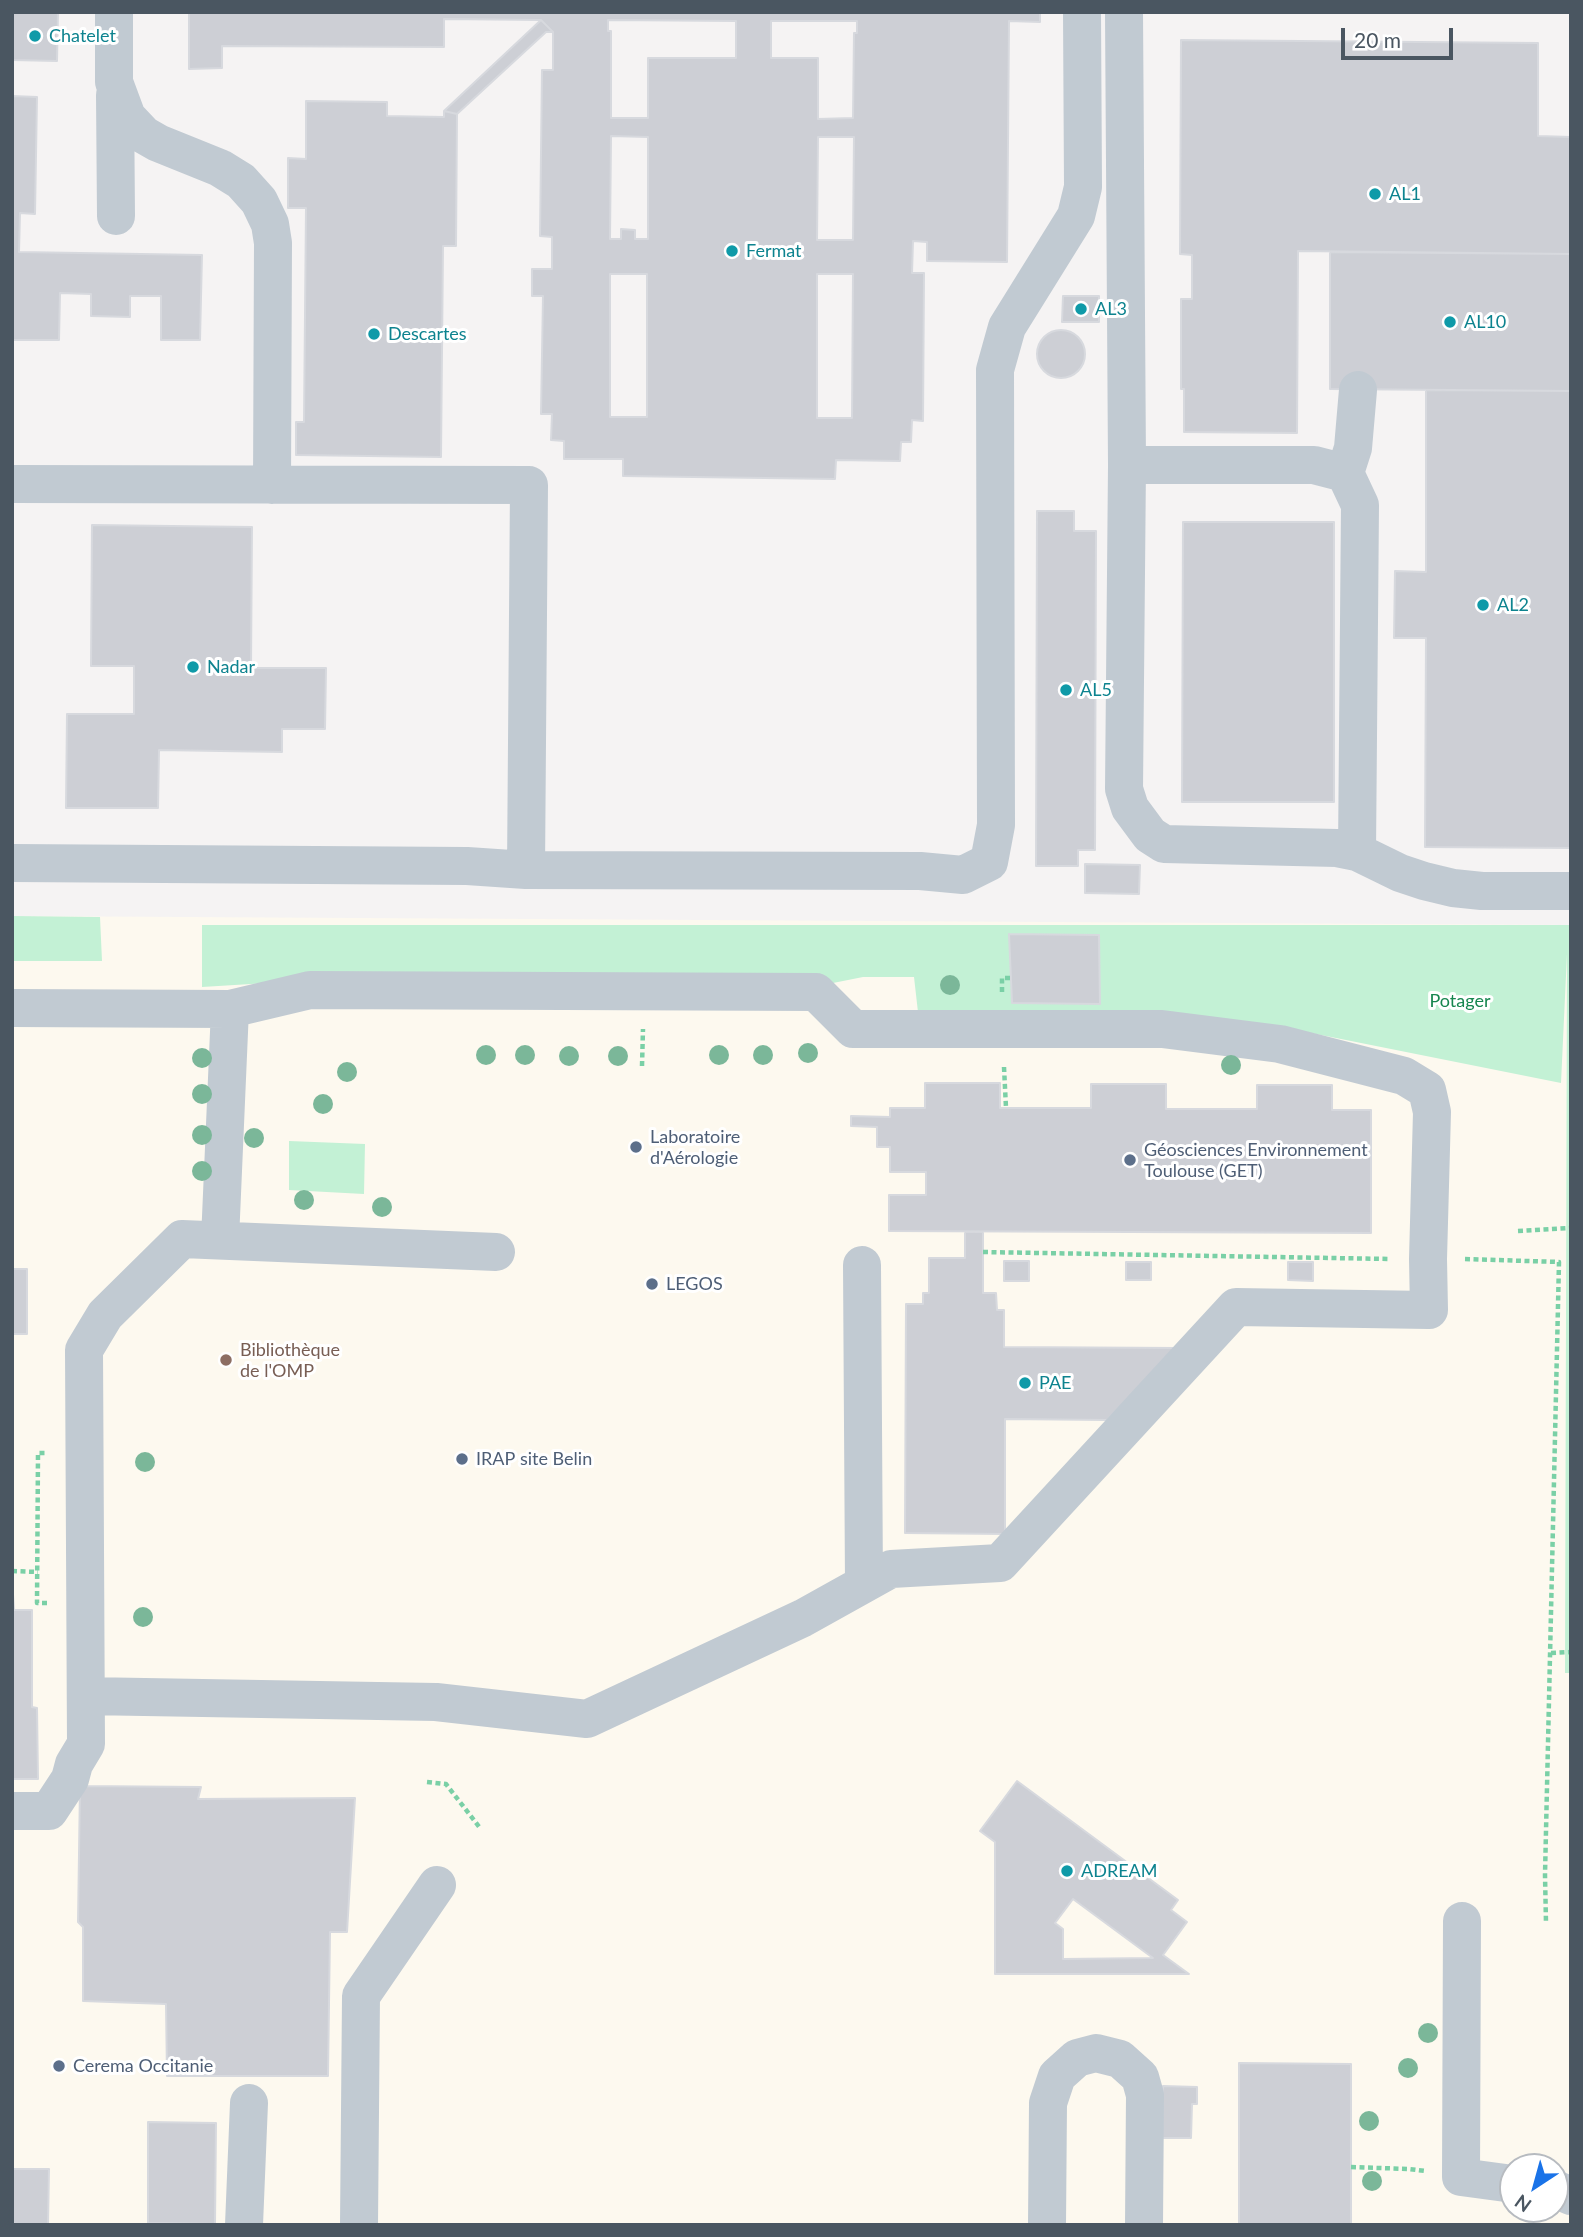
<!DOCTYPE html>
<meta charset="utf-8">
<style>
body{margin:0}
#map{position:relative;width:1583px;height:2237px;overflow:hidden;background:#f5f3f3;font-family:Lato,sans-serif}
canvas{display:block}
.frame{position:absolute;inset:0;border:14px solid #4a5661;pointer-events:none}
.north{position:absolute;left:1499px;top:2153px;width:70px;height:70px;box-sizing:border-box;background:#fff;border:2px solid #b7bbc0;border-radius:50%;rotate:216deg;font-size:19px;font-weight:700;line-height:28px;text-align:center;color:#4a5661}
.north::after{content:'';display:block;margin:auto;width:24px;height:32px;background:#1a73e8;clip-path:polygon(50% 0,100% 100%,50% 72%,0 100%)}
.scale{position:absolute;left:1341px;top:28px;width:112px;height:32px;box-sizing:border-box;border:4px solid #4a5661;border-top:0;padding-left:9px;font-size:21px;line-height:24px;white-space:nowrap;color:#4a5661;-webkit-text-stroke:5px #fff;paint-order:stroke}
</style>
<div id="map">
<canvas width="1583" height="2237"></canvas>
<div class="frame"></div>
<div class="north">N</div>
<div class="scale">20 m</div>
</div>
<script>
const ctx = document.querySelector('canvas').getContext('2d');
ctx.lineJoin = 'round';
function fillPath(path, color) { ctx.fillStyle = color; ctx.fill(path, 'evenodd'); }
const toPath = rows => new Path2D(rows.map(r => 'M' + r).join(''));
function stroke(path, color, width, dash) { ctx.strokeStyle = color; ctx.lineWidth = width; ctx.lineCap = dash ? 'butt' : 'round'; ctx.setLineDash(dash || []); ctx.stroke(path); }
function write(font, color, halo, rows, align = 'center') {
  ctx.font = font + ' Lato,sans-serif'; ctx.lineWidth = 6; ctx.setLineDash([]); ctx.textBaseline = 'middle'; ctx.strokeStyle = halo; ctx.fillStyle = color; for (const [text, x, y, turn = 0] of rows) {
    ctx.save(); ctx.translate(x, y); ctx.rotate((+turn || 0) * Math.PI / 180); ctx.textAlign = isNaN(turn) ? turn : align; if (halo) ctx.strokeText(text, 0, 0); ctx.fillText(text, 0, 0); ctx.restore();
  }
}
fillPath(toPath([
 [12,916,1571,925,1571,2225,12,2225],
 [1513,2167,1555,2167,1555,2209,1513,2209]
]), '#fdf9ef');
fillPath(toPath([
 [12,916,100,917,102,961,12,961],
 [202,925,1571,925,1571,1673,1565,1673,1567,954,1561,1083,1291,1029,919,1021,914,977,863,977,823,985,300,981,202,987],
 [289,1141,365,1144,364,1194,289,1190]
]), '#c3f1d5');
const building = toPath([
 [12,12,58,12,57,61,12,60,12,12],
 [189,12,1040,12,1040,22,1009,21,1007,262,927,261,927,242,913,241,912,273,924,273,923,421,912,420,911,442,901,442,900,461,836,460,835,479,623,476,623,459,564,459,564,441,551,440,552,414,541,414,543,296,532,296,532,269,552,269,552,237,540,236,542,70,553,70,553,32,541,20,444,19,444,47,222,46,222,68,189,69,189,12],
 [608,20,736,21,736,58,648,58,648,118,611,118,611,31,608,31,608,20],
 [771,21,857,21,857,33,854,33,853,118,818,119,818,58,771,58,771,21],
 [611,136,648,137,648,239,635,239,635,230,621,229,621,239,610,239,611,136],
 [818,137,854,137,853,240,817,240,818,137],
 [610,274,647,274,647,417,610,417,610,274],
 [817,274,853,274,852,418,817,418,817,274],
 [541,20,553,32,546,32,457,114,444,111,541,20],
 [1181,40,1538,43,1538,136,1571,137,1571,254,1298,251,1297,433,1184,432,1184,389,1181,389,1181,299,1192,299,1192,255,1180,254,1181,40],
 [12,96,37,97,35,214,20,213,19,252,202,255,200,340,161,340,161,296,130,296,130,317,91,316,91,294,60,293,59,340,12,340,12,96],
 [306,101,387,102,387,116,444,117,444,111,457,114,456,246,443,246,441,457,296,455,296,422,304,422,306,208,288,208,288,158,306,159,306,101],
 [1330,252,1571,254,1571,391,1330,389,1330,252],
 [1063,296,1099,296,1099,322,1062,322,1063,296],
 '1037 354a24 24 0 1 1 48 0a24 24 0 1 1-48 0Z',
 [1426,390,1571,391,1571,848,1425,847,1426,638,1394,638,1395,571,1426,572,1426,390],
 [1037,511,1074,511,1074,531,1096,531,1095,850,1078,850,1078,866,1036,866,1037,511],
 [1183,522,1334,522,1334,802,1182,802,1183,522],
 [92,525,252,527,251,668,326,668,325,729,282,729,282,752,159,750,158,808,66,808,67,714,134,714,134,666,91,666,92,525],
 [1085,864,1140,865,1139,894,1085,893,1085,864],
 [1009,934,1099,935,1100,1004,1012,1003,1009,934],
 [925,1083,1000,1083,1000,1108,1091,1108,1091,1084,1166,1084,1166,1109,1257,1109,1257,1085,1332,1085,1332,1110,1371,1110,1371,1233,889,1231,889,1195,926,1195,926,1172,890,1172,890,1147,877,1147,877,1127,851,1126,851,1116,890,1117,890,1108,925,1108,925,1083],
 [965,1232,983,1232,983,1293,996,1293,997,1310,1004,1310,1004,1347,1178,1348,1107,1420,1005,1419,1005,1534,905,1533,906,1304,923,1304,923,1293,929,1293,929,1258,965,1258,965,1232],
 [1004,1261,1029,1261,1029,1281,1004,1281,1004,1261],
 [1126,1262,1151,1262,1151,1280,1126,1280,1126,1262],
 [1288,1262,1313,1262,1313,1281,1288,1280,1288,1262],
 [12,1269,27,1269,27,1334,12,1334,12,1269],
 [12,1579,14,1610,32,1610,32,1707,37,1708,38,1779,12,1779,12,1579],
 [1017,1781,1178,1900,1171,1910,1187,1922,1163,1955,1189,1974,995,1974,995,1842,980,1831,1017,1781],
 [1073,1899,1153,1958,1063,1959,1063,1929,1055,1923,1073,1899],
 [80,1786,201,1787,198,1799,355,1798,347,1932,330,1932,328,2076,167,2076,166,2004,83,2001,83,1927,78,1922,80,1786],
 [1239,2063,1351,2064,1351,2225,1239,2225,1239,2063],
 [1163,2086,1197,2087,1197,2104,1192,2104,1191,2138,1162,2138,1163,2086],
 [148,2122,216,2123,215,2224,148,2223,148,2122],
 [12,2169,49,2169,48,2225,12,2225,12,2169]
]);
fillPath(building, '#cdcfd5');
stroke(building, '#d7d9de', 2);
stroke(toPath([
 [1002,992,1002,978,1011,978],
 [642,1066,643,1029],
 [1004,1067,1006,1108],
 [1518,1231,1571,1228],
 [983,1252,1390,1259],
 [1465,1259,1559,1262,1545,1875,1546,1923],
 [12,1571,38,1572],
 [47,1603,37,1603,38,1453,48,1453],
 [1551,1653,1571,1652],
 [427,1782,446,1784,480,1828],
 [1351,2167,1409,2169,1425,2171]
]), '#7ad0a6', 4.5, [5, 3.5]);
stroke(toPath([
 [114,12,114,82,127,117,144,135,158,143,220,168,241,181,259,201,270,224,273,243,272,485],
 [1124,12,1127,465,1124,789,1130,808,1150,835,1164,844,1337,848,1357,852,1400,873,1424,881,1453,888,1482,891,1571,891],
 [115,95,116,216],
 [1127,465,1314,465,1345,473,1360,505,1357,852],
 [1345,473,1353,448,1358,390],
 [12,484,529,485,526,870],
 [12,863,467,866,526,870,920,871,963,875,989,862,996,825,995,370,1007,327,1076,216,1083,187,1082,12],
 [12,1008,230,1009,310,990,816,992,853,1029,1162,1029,1280,1044,1404,1076,1427,1090,1432,1112,1428,1259,1429,1310,1236,1307,1000,1563,891,1569,803,1618,587,1719,436,1702,86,1696],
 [220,1240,230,1009],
 [862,1265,864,1584],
 [12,1811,49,1811,70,1779,74,1764,86,1744,84,1350,105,1315,182,1239,496,1252],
 [1462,1921,1461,2177,1513,2184],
 [1555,2189,1571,2196],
 [244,2225,249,2103],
 [359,2225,361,1996,437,1885],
 [1047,2225,1048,2103,1057,2076,1077,2058,1096,2053,1120,2059,1140,2077,1145,2095,1144,2225]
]), '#c1cad2', 38);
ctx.fillStyle = '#7bb799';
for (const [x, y] of [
 [950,985],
 [808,1053],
 [486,1055],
 [525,1055],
 [719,1055],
 [763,1055],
 [569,1056],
 [618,1056],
 [202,1058],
 [1231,1065],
 [347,1072],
 [202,1094],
 [323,1104],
 [202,1135],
 [254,1138],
 [202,1171],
 [304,1200],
 [382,1207],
 [145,1462],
 [143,1617],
 [1428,2033],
 [1408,2068],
 [1369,2121],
 [1372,2181]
]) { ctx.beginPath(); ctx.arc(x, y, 10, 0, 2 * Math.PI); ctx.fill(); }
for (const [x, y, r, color] of [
 [35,36,7,"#0f9aa8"],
 [1375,194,7,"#0f9aa8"],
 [732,251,7,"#0f9aa8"],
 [1081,309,7,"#0f9aa8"],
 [1450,322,7,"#0f9aa8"],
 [374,334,7,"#0f9aa8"],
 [1483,605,7,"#0f9aa8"],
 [193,667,7,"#0f9aa8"],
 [1066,690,7,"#0f9aa8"],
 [636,1147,7,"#5c6f8a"],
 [1130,1160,7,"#5c6f8a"],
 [652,1284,7,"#5c6f8a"],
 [226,1360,7,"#8d6e63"],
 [1025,1383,7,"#0f9aa8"],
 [462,1459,7,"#5c6f8a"],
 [1067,1871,7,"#0f9aa8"],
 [59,2066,7,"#5c6f8a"]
]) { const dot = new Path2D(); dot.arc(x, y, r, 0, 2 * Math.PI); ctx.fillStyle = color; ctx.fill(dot); stroke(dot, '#fff', 2.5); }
write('18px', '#0d838f', '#fff', [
 ["Chatelet",49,36],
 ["AL1",1389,194],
 ["Fermat",746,251],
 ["AL3",1095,309],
 ["AL10",1464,322],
 ["Descartes",388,334],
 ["AL2",1497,605],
 ["Nadar",207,667],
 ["AL5",1080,690],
 ["PAE",1039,1383],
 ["ADREAM",1081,1871]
], 'left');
write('18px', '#17864f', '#fff', [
 ["Potager",1460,1001]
]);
write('18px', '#4e5e75', '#fff', [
 ["Laboratoire",650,1137],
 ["d'Aérologie",650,1158],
 ["Géosciences Environnement",1144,1150],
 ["Toulouse (GET)",1144,1171],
 ["LEGOS",666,1284],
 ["IRAP site Belin",476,1459],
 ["Cerema Occitanie",73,2066]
], 'left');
write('18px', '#785e54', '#fff', [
 ["Bibliothèque",240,1350],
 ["de l'OMP",240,1371]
], 'left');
</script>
